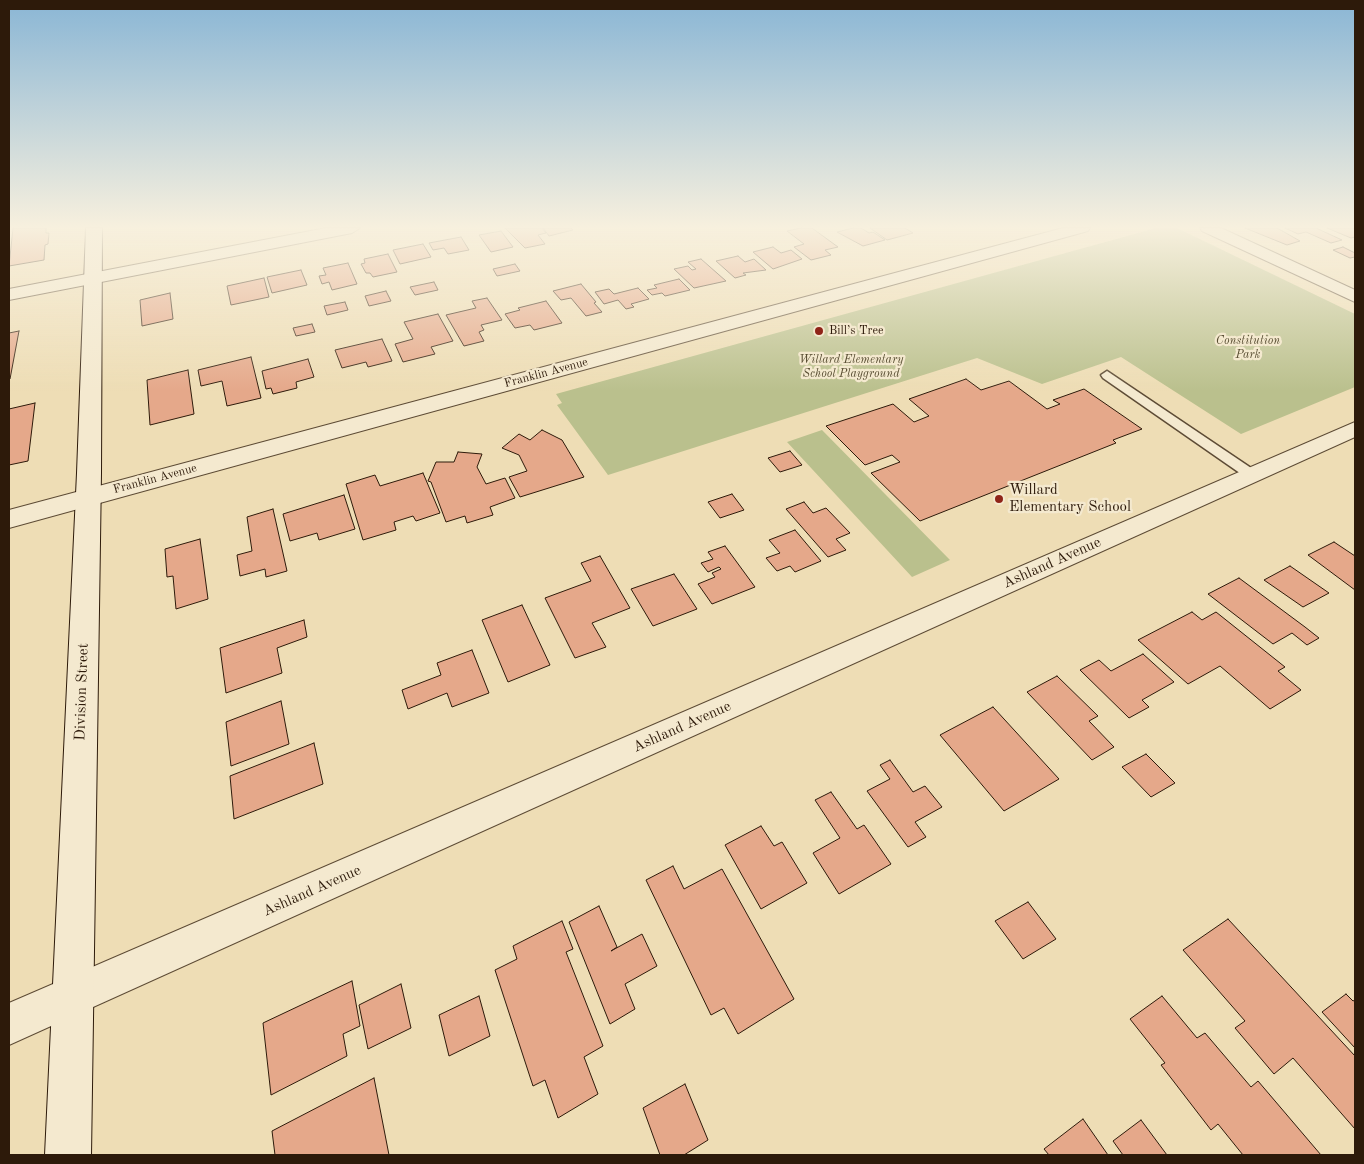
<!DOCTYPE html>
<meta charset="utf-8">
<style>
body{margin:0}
#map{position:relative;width:1364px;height:1164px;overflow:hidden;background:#eeddb5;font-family:"Old Standard TT",serif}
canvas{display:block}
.frame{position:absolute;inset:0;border:10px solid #2d1a0a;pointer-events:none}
</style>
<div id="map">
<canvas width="1364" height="1164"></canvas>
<div class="frame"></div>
</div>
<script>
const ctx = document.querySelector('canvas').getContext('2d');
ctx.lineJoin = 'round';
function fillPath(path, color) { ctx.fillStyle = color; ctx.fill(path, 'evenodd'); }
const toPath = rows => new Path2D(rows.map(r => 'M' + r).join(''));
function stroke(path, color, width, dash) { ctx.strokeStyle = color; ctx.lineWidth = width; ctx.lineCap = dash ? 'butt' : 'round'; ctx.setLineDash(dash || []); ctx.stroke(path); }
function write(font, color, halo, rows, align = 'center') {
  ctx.font = font + ' "Old Standard TT",serif'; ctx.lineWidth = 4.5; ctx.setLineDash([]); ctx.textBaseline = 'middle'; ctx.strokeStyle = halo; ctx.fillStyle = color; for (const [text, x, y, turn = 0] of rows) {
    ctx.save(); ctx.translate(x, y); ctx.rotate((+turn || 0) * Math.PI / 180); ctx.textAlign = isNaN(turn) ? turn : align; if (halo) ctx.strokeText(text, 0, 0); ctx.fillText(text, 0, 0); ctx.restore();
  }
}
fillPath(toPath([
 [1156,228,1177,228,1355,314,1355,387,1241,434,1121,357,1042,384,977,358,608,475,557,405,562,403,556,394],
 [822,430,950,560,912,577,787,442]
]), '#bac08d');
const building = toPath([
 [13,228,46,228,46,233,49,233,48,244,45,245,44,260,9,266,13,228],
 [505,228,542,228,546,233,538,235,545,244,525,248,505,228],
 [543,228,571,228,573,230,549,236,543,228],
 [801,228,812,228,838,247,825,250,831,255,811,260,794,247,804,244,787,231,801,228],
 [853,228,861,228,869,233,873,232,885,240,863,246,837,232,853,228],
 [870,228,905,228,913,233,887,240,870,228],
 [1245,228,1277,228,1300,241,1287,245,1245,228],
 [1285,228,1316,228,1342,240,1331,243,1306,232,1298,234,1285,228],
 [1327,228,1352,228,1355,229,1355,237,1351,238,1327,228],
 [501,231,513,247,491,252,479,235,501,231],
 [461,237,469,250,448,254,444,248,433,250,429,243,461,237],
 [423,244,431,257,400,264,393,250,423,244],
 [773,247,781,253,791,250,802,259,773,269,753,252,773,247],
 [1343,247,1355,253,1355,257,1350,258,1333,250,1343,247],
 [388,254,397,272,373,277,370,273,366,273,361,264,365,263,364,259,388,254],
 [738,256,745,262,754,259,766,270,743,273,746,275,735,278,716,261,738,256],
 [701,259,726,281,694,288,674,269,688,266,692,270,696,269,688,262,701,259],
 [348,263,357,284,332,290,329,282,322,284,319,276,326,275,323,268,348,263],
 [515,264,520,271,497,276,493,269,515,264],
 [301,270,307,285,272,293,267,277,301,270],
 [264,278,269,297,231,305,227,286,264,278],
 [679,279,690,290,665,296,662,293,652,295,647,290,657,288,654,285,679,279],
 [434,282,438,290,415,295,410,287,434,282],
 [581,284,596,302,594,303,602,312,586,316,571,298,561,300,553,291,581,284],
 [638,288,649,299,631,304,634,307,626,309,618,300,604,304,595,292,609,289,614,294,638,288],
 [386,291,391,301,369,306,365,296,386,291],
 [170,293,173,319,142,326,140,300,170,293],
 [487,298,502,320,481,325,484,330,479,332,484,341,464,346,446,315,476,308,472,301,487,298],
 [546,301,562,323,534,330,530,325,515,328,505,314,520,310,518,308,546,301],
 [345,302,348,310,327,315,324,306,345,302],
 [438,314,453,341,431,347,435,354,403,362,395,344,413,339,404,322,438,314],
 [312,324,315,332,296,336,293,328,312,324],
 [19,331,10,379,9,379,9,333,19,331],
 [382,339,392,361,368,367,366,362,342,368,335,350,382,339],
 [251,357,261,398,227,406,222,381,201,386,198,370,251,357],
 [308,359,314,377,296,382,297,388,273,394,271,388,266,389,262,371,308,359],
 [188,370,194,414,150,425,147,380,188,370],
 [966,379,981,390,1009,381,1047,409,1060,404,1053,400,1084,389,1142,429,1113,440,1116,443,920,521,871,473,900,462,892,455,865,465,826,426,893,404,914,422,929,416,909,399,966,379],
 [35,403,28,461,9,465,9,409,35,403],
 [542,430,562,440,584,477,520,497,509,477,527,471,519,455,502,448,519,434,530,440,542,430],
 [790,451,802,465,780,472,768,458,790,451],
 [458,452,482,454,477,467,486,484,505,478,515,498,490,507,493,515,467,523,465,516,446,522,431,482,428,481,436,462,454,462,458,452],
 [423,473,440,513,416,521,413,516,394,522,396,530,363,540,346,484,375,475,380,486,423,473],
 [732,494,744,510,720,518,708,502,732,494],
 [344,495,355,529,319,540,317,533,290,541,283,514,344,495],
 [804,502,813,513,826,508,850,533,836,539,846,550,828,557,786,509,804,502],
 [273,509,287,571,266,577,265,569,240,576,237,555,252,551,247,517,273,509],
 [795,530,821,561,795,572,790,566,777,571,766,558,780,553,769,540,795,530],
 [200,539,208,599,176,609,173,576,167,577,165,549,200,539],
 [1334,542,1355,556,1355,590,1308,555,1334,542],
 [725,546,755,587,712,604,698,584,715,577,712,573,721,569,719,567,708,572,701,563,713,559,708,552,725,546],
 [600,556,630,608,592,623,606,647,575,658,545,598,591,581,581,563,600,556],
 [1290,566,1329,593,1303,607,1264,580,1290,566],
 [674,574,697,609,653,626,631,589,674,574],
 [1239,578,1305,627,1319,638,1307,645,1292,633,1273,644,1208,594,1239,578],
 [522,605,550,665,508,682,482,620,522,605],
 [1192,612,1202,620,1216,612,1285,667,1278,671,1301,690,1270,709,1220,666,1188,684,1138,640,1192,612],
 [304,620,307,637,277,648,282,673,226,693,220,648,304,620],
 [472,650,489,693,452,707,447,693,408,709,402,690,441,675,437,663,472,650],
 [1143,654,1174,682,1142,700,1149,707,1129,718,1080,670,1099,660,1111,671,1143,654],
 [1057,676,1098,716,1089,721,1114,747,1092,760,1027,692,1057,676],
 [281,701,289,744,231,766,226,722,281,701],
 [993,707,1059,779,1004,811,940,735,993,707],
 [314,743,323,784,234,819,230,776,314,743],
 [1146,754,1175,783,1151,797,1122,767,1146,754],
 [890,760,913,792,925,786,942,807,915,822,926,837,908,847,867,791,890,779,880,765,890,760],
 [831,792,857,829,864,825,891,864,839,894,813,853,840,838,815,800,831,792],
 [761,826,774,846,782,842,807,883,761,909,725,845,761,826],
 [673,866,684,889,722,869,794,999,738,1034,724,1008,711,1015,646,880,673,866],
 [1028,902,1056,939,1023,959,995,921,1028,902],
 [599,906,617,947,611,951,642,934,657,966,625,984,635,1009,610,1024,569,922,599,906],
 [1228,919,1355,1056,1355,1129,1293,1058,1274,1074,1235,1028,1245,1021,1183,950,1228,919],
 [562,921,573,949,566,952,603,1046,584,1057,598,1094,558,1118,545,1080,533,1086,495,970,517,959,513,946,562,921],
 [352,981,360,1026,343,1034,347,1056,271,1095,263,1023,352,981],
 [401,984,411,1028,368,1049,359,1005,401,984],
 [1346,994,1353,1001,1355,1000,1355,1048,1322,1012,1346,994],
 [479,996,490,1036,449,1056,439,1015,479,996],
 [1162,996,1197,1038,1205,1033,1251,1087,1258,1081,1321,1155,1243,1155,1218,1124,1211,1130,1161,1065,1165,1063,1130,1019,1162,996],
 [374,1078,389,1155,275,1155,272,1131,374,1078],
 [685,1084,708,1140,684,1155,660,1155,643,1108,685,1084],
 [1083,1119,1108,1155,1049,1155,1044,1149,1083,1119],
 [1141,1120,1167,1155,1123,1155,1113,1141,1141,1120]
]);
fillPath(building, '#e5a88a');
stroke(building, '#2d1a0a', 1);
const lane = toPath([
 [1107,371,1257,472,1259,475,1257,478,1247,478,1103,378,1101,375,1107,371]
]);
const street = toPath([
 [326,228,360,228,352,233,9,300,9,289,326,228],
 [1063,228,1090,228,1088,231,9,528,9,510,1063,228],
 [1200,228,1221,228,1355,290,1355,302,1202,231,1200,228],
 [1355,422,1355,437,9,1045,9,1003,1355,422]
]);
const secondary = toPath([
 [86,228,102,228,101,473,91,1155,45,1155,77,473,86,228]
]);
stroke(lane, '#5d4b35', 3);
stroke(street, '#5d4b35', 2);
stroke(secondary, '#2d1a0a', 2);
fillPath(lane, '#f4e9cf');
fillPath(street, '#f4e9cf');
fillPath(secondary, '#f4e9cf');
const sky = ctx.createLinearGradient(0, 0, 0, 391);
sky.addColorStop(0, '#8ab6d5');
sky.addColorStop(0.58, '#f7f0de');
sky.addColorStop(1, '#f7f0de00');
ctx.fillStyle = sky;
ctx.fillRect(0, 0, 1364, 391);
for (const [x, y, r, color] of [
 [819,331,5,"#8f2418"],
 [999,499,5,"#8f2418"]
]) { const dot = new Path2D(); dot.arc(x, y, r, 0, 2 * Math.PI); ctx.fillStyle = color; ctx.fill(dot); stroke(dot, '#f4e9cf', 2); }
write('12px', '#2d1a0a', '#f4e9cf', [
 ["Bill’s Tree",829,331]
], 'left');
write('italic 12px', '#574c31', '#f4e9cf', [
 ["Constitution",1248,341],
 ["Park",1248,355],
 ["Willard Elementary",851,360],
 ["School Playground",851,374]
]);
write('12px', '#2d1a0a', '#f4e9cf', [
 ["Franklin Avenue",546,373,-15],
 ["Franklin Avenue",155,479,-15]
]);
write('15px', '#2d1a0a', '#f4e9cf', [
 ["Willard",1009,490],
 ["Elementary School",1009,507]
], 'left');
write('15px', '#2d1a0a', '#f4e9cf', [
 ["Ashland Avenue",1052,563,-24],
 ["Division Street",82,692,-88],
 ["Ashland Avenue",682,727,-24],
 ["Ashland Avenue",312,891,-24]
]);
</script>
